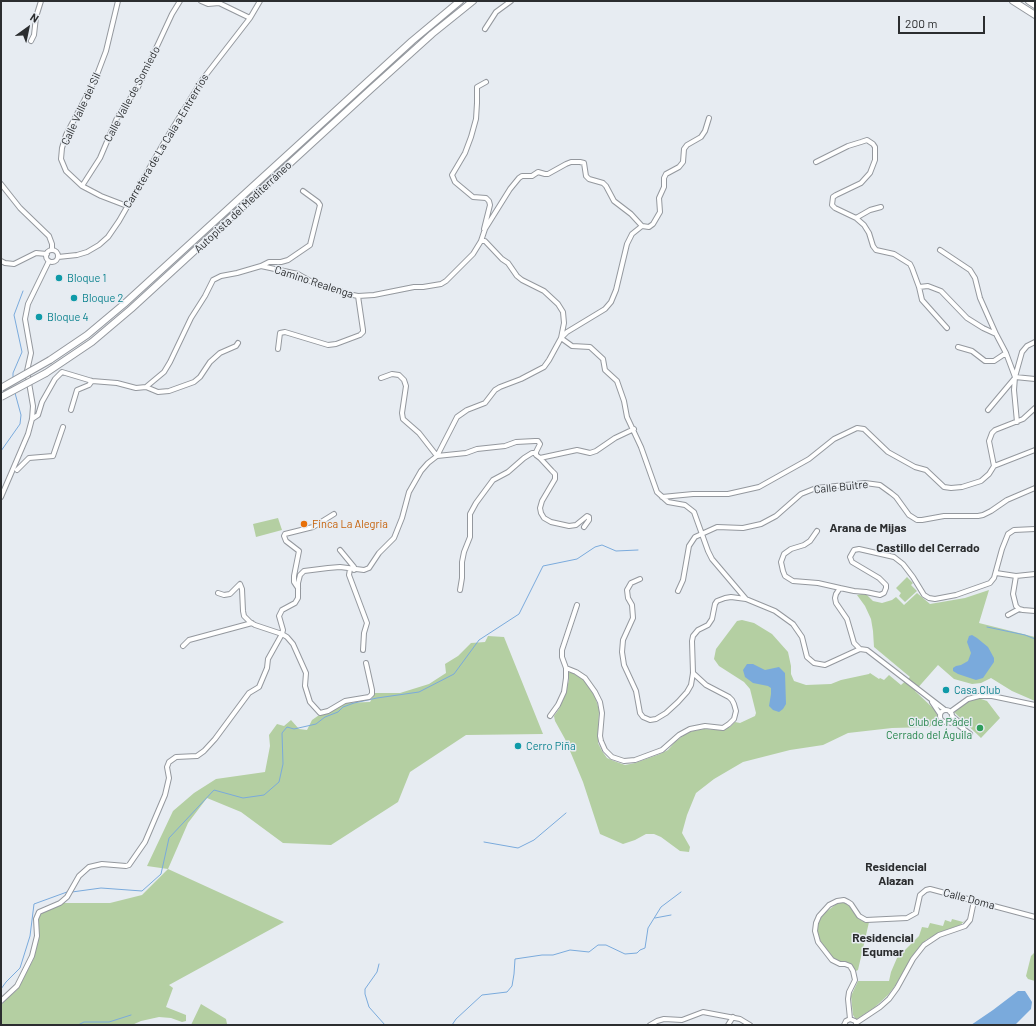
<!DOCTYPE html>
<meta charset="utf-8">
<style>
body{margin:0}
#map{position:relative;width:1036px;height:1026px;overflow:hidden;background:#e7ecf2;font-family:Barlow,sans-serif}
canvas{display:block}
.frame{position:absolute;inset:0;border:2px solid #2b2d2f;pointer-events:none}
.north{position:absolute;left:8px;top:8px;width:40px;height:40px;-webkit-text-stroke:3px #e7ecf2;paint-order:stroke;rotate:33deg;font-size:11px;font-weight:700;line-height:16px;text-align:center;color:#2b2d2f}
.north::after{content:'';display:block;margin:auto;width:14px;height:18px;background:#2b2d2f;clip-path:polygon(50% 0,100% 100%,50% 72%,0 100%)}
.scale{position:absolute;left:898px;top:16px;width:87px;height:18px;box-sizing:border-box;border:2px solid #2b2d2f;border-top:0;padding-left:5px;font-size:12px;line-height:14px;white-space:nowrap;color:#2b2d2f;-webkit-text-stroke:3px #e7ecf2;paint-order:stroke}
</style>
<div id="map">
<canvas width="1036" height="1026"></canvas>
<div class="frame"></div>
<div class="north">N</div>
<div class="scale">200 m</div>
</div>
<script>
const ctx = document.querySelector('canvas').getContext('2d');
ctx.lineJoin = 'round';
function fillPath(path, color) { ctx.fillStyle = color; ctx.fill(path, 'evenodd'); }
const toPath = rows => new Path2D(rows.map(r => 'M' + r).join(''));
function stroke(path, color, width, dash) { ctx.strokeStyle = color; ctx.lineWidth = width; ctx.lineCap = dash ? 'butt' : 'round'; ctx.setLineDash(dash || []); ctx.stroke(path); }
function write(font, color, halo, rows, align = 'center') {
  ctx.font = font + ' Barlow,sans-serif'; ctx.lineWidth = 3; ctx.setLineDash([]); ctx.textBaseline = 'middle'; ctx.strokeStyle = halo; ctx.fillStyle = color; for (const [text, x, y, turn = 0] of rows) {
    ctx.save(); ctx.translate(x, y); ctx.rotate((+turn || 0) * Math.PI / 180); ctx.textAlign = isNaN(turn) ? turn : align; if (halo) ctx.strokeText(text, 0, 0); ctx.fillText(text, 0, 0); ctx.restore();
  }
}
fillPath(toPath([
 [278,518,282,530,256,537,253,524],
 [907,577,913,583,911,585,917,591,905,602,899,596,901,593,896,588],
 [989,590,979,623,1035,637,1035,701,1012,691,991,678,981,683,972,684,954,679,938,665,915,691,935,710,939,720,929,727,892,728,848,733,823,745,790,750,743,762,714,779,696,793,687,815,682,833,690,847,689,852,680,851,661,837,654,834,646,834,635,840,623,844,600,834,583,782,565,739,555,721,554,716,559,709,565,695,569,680,568,673,571,672,584,680,591,688,595,696,599,710,598,743,602,751,607,758,614,761,625,765,635,763,660,754,668,750,675,742,688,732,704,729,721,730,730,727,735,722,740,723,755,716,756,713,750,689,744,682,719,666,714,659,716,649,737,621,742,620,754,623,772,634,788,652,791,666,791,674,794,681,806,685,831,684,841,680,869,674,870,673,879,679,880,678,884,680,889,675,901,685,910,677,874,647,873,631,871,619,865,606,857,595,862,594,867,595,873,601,882,603,892,600,896,597,904,605,917,593,930,604,965,598],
 [488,636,504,637,543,734,466,735,410,772,398,802,331,845,283,843,241,812,207,798,188,823,168,869,284,922,169,985,173,988,166,1007,186,1015,186,1021,182,1022,171,1018,159,1017,141,1021,132,1025,1,1025,1,1006,4,1001,17,990,33,960,39,934,37,921,41,912,63,903,110,903,142,895,168,869,147,866,173,811,194,793,216,779,265,772,270,746,269,735,277,724,284,726,291,720,299,729,307,730,312,720,325,711,342,703,370,702,375,693,400,693,429,684,446,673,445,664,458,656,471,643,485,642],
 [974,699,981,699,987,701,1000,718,981,738,954,712,968,701],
 [839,902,847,903,856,916,862,921,869,922,858,970,856,971,850,963,837,961,832,958,819,939,817,927,822,915],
 [952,919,963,922,966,920,960,925,938,933,926,940,913,955,895,986,888,995,875,1007,857,1019,855,1018,853,1015,851,996,858,981,889,981,891,972,897,958,919,936,922,927,928,928,930,923,943,926,945,920,951,922],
 [1034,953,1035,954,1035,981,1028,979,1026,976,1031,956],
 [201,1004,226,1019,227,1024,225,1025,191,1025]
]), '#b4cfa2');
fillPath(toPath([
 [972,635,977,638,988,647,994,658,994,662,983,678,976,680,958,674,953,671,953,668,956,666,961,665,968,661,971,653,967,642,969,636],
 [747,664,753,664,765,670,779,667,785,673,786,704,783,709,779,712,773,710,769,706,771,694,771,688,768,686,753,683,745,677,743,670],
 [1018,991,1025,991,1032,1002,1031,1009,1015,1025,971,1025,993,1010]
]), '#7aaadc');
stroke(toPath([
 [13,378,13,373,22,352,14,315,23,291],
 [1,451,20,424,21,415,15,393],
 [987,627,1025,635,1035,639],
 [484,842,518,848,534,840,566,813],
 [72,892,101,888,142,891,161,874,169,838,214,790,243,798,264,795,279,782,283,764,282,733,287,727,294,729,316,724,325,717,338,712,343,707,354,703,377,698,419,692,454,674,479,640,519,614,543,566,577,559,595,547,602,545,616,551,638,550],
 [655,918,671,915],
 [379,964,377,972,365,989,365,994,369,1007,385,1025],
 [1,989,6,982,20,968,30,936,34,904,67,892],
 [78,1025,84,1022,109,1022,131,1015],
 [452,1025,456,1019,482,995,507,992,512,986,514,974,515,959,542,955,553,955,570,950,589,952,598,945,606,945,625,954,637,953,640,950,645,948,648,928,661,907,681,892]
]), '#7aaadc', 1);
const minor = toPath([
 [118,1,106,51,95,80,66,135,62,148,61,159,66,171,82,186,101,196,127,206],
 [201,1,208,4,219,3,250,18],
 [485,29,496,12,511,1],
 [31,41,34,35,36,17,41,1],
 [709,118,705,131,701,137,687,145,684,149,683,162,679,167,666,174,664,178,664,187,659,198,660,212,653,224,649,227,642,226,632,234,627,244,616,290,611,302,605,309,567,332,561,338,572,346,590,347,603,359,605,370,617,381,624,401,627,417,641,447,657,492,668,502,685,505,694,512,708,551,712,559,746,599,775,611,793,624,802,637,807,657,814,663,825,665,860,649,867,650,945,710],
 [816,162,848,146,861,142,867,140,873,144,875,147,875,160,870,173,861,183,836,195,833,197,832,205,835,208,856,218,864,225,869,233,873,246,876,250,894,254,910,264,912,268,919,287,928,286,941,291,967,318,983,328,996,334,1006,353,1015,377,1035,379],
 [1,184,20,208,49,236,52,244,52,250],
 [82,186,100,158,117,118,138,87,172,14,180,1],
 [856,218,870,210,881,207],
 [484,229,490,205,489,201,486,198,473,197,455,182,452,175,465,153,471,137,476,119,477,103,477,87,486,82],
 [481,241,485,229,510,189,519,178,522,176,532,176,538,172,545,174,548,174,566,164,571,162,580,162,584,163,586,176,589,179,603,183,606,186,614,201,631,214,642,226],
 [940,250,970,270,975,278,980,298,996,334],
 '46 256a6 6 0 1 1 12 0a6 6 0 1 1-12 0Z',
 [58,257,77,255,87,252,99,245,108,237,119,221,166,139,202,80,250,18,260,1],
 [1,261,5,263,14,264,36,253,47,254],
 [261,266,269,262,281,262,288,260,310,245,320,205,318,202,303,191],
 [919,287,922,300,947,328],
 [958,347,972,351,985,361,994,361,1006,353],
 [278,349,280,333,285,332,328,345,336,344,360,335,363,332,363,330,358,296],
 [381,378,392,374,399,375,404,380,406,386,402,413,403,419,419,433,437,456,466,453,477,449,505,446,516,442,535,441,538,441,540,444,536,452,536,455,540,458,577,450,590,453,596,451,615,438,634,429],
 [146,387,158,392,169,391,194,382,200,377,210,362,220,353,236,346,238,343],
 [71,410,77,390,89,385,92,381],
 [988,410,1014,379],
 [1017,422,1014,390,1015,377,1022,352,1027,346,1035,342],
 [540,458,552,471,555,474,555,479,542,501,540,508,541,513,544,518,551,522,569,526,576,525,587,516,589,517,589,520,584,527],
 [994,466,989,441,992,433,995,430,1023,419,1035,408],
 [17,470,29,458,53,456,63,427],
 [1,497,28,434,32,419,33,406,27,371,31,353,25,319,28,304,49,261],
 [662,497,693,494,728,494,759,487,809,459,834,439,857,428,864,429,888,452,915,467,926,470,944,487,951,488,962,487,981,481,989,474,994,466,1035,450],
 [817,531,810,541,804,545,791,549,784,554,781,562,783,571,785,576,793,581,818,583,840,588],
 [340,550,354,567,354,570],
 [350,569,349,575,367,623,364,633,363,650],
 [996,573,1016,576,1035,574],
 [1016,576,1013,594,1016,606,1019,609,1023,610,1035,611],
 [640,579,631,583,627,590,628,598,632,605,633,618,623,640,622,652,624,665,636,691,640,713,643,717,650,720,656,719,666,713,678,702,687,692,691,685,693,673,692,641,693,636,698,630,708,625,712,619,715,604,717,601,725,598,731,597,746,599],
 [298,588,294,582,294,576,299,551,286,541,284,536,285,534,313,527,334,514],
 [460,590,462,578,462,562,464,552,470,537,470,514,476,503,493,480,508,472,524,458,532,453,536,453],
 [678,591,683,580,689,546,695,537,717,527,743,528,761,524,776,516,801,494,816,488,865,483,880,485,891,493,896,497,909,515,917,520,922,520,944,516,978,516,983,515,991,511,1007,500,1035,488],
 [218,593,224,595,230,594,240,584,242,589,243,611,244,616,250,622,255,625,282,634,287,637,293,644,306,673,305,686,310,702,320,713,328,711,345,701,369,697,372,694,372,690,366,663],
 [577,605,562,650,562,657,566,668,576,672,585,678,595,692,600,702,602,713,600,736,601,741,605,750,612,757,624,761,635,760,662,750,679,735,690,729,705,726,723,728,729,724,734,719,736,711,734,704,732,700,729,697,706,685,693,673],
 [1008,615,1019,609],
 [183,646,189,640,252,623],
 [860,649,854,643,847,619,836,603,835,598,836,594,840,588,854,591,866,592,880,595,884,593,886,588,886,585,879,578,852,562,850,557,854,550,859,549,894,557,903,564,913,577,924,595,929,598,935,599,956,595,990,583,994,578,1002,549,1008,534,1014,530,1035,529],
 [932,702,940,714],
 '940 716a6 6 0 1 1 12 0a6 6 0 1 1-12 0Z',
 [950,712,968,699,979,696,992,696,1035,705],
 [550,716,558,705,564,692,566,678,566,668],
 [952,716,964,726],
 [947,722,957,724,970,734],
 [1,1001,17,986,32,956,37,936,36,919,39,912,60,903,67,897,79,876,89,867,102,864,126,866,129,865,145,842,165,795,169,778,167,767,169,762,176,757,197,756,204,751,215,739,249,693,259,687,267,668,268,659,282,634,283,630,279,616,282,610,295,603,298,598,298,583,300,575,304,571,328,568,340,567,364,570,369,568,379,553,394,538,402,518,409,492,421,471,428,463,437,456,457,417,467,410,485,403,495,390,500,387,521,379,544,367,549,360,561,338,564,323,563,312,558,304,544,291,522,280,517,276,508,263,502,259,485,241,481,241,473,254,446,281,441,284,423,287,414,287,374,295,358,296,353,295,314,283,298,274,261,266,237,273,221,276,213,280,205,296,191,318,170,362,164,372,146,387,136,388,117,383,92,381,62,372,55,379,42,402,38,415,32,419],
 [850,1019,848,999,849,992,855,980,853,971,850,966,845,964,840,964,832,960,818,942,815,931,816,923,819,916,829,905,837,901,844,900,848,902,851,904,859,916,866,920,907,918,916,913,920,895,926,890,930,889,1035,917],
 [856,1023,880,1007,889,999,897,988,913,959,924,945,939,935,965,926,970,920,974,901],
 [650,1025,657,1021,664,1019,682,1020,703,1012,740,1019,750,1025],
 [728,1025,733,1017],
 [844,1025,846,1021,850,1019,855,1021,857,1025]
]);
const highway = toPath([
 [1013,1,1035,15],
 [1029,1,1035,5],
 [50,360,87,335,124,304,412,41,460,1],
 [46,373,92,342,131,309,371,89,432,34,473,1]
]);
stroke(minor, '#94989e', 6);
stroke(highway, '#94989e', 8);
stroke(minor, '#fff', 4);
stroke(highway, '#fff', 6);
const highwayBridge = toPath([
 [1,388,50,360],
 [1,397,46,373]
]);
stroke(highwayBridge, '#94989e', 8, []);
stroke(highwayBridge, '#fff', 6);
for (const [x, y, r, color] of [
 [59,278,4,"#0f9aa8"],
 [74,298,4,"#0f9aa8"],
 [39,317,4,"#0f9aa8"],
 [304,524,4,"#e8710a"],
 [946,690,4,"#0f9aa8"],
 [980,728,4,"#2e9e5b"],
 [518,746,4,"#0f9aa8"]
]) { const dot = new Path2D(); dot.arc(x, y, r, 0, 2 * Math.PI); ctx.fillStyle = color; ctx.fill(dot); stroke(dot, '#e7ecf2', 1.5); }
write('11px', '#2b2d2f', '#e7ecf2', [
 ["Calle Valle de Somiedo",132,94,-62],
 ["Calle Valle del Sil",81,109,-65],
 ["Carretera de La Cala a Entrerrios",166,141,-59],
 ["Autopista del Mediterráneo",243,207,-43],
 ["Camino Realenga",314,282,18],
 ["Calle Buitre",841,487,-6],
 ["Calle Doma",969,899,15]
]);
write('11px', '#0d838f', '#e7ecf2', [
 ["Bloque 1",67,278],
 ["Bloque 2",82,298],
 ["Bloque 4",47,317],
 ["Casa Club",954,690],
 ["Cerro Piña",526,746]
], 'left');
write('11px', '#c56008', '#e7ecf2', [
 ["Finca La Alegria",312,524]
], 'left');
write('11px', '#27864d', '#e7ecf2', [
 ["Club de Pádel",972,722],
 ["Cerrado del Águila",972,735]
], 'right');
write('bold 12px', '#2b2d2f', '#e7ecf2', [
 ["Arana de Mijas",868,528],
 ["Castillo del Cerrado",928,548],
 ["Residencial",896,867],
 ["Alazan",896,881],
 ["Residencial",883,938],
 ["Equmar",883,952]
]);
</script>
